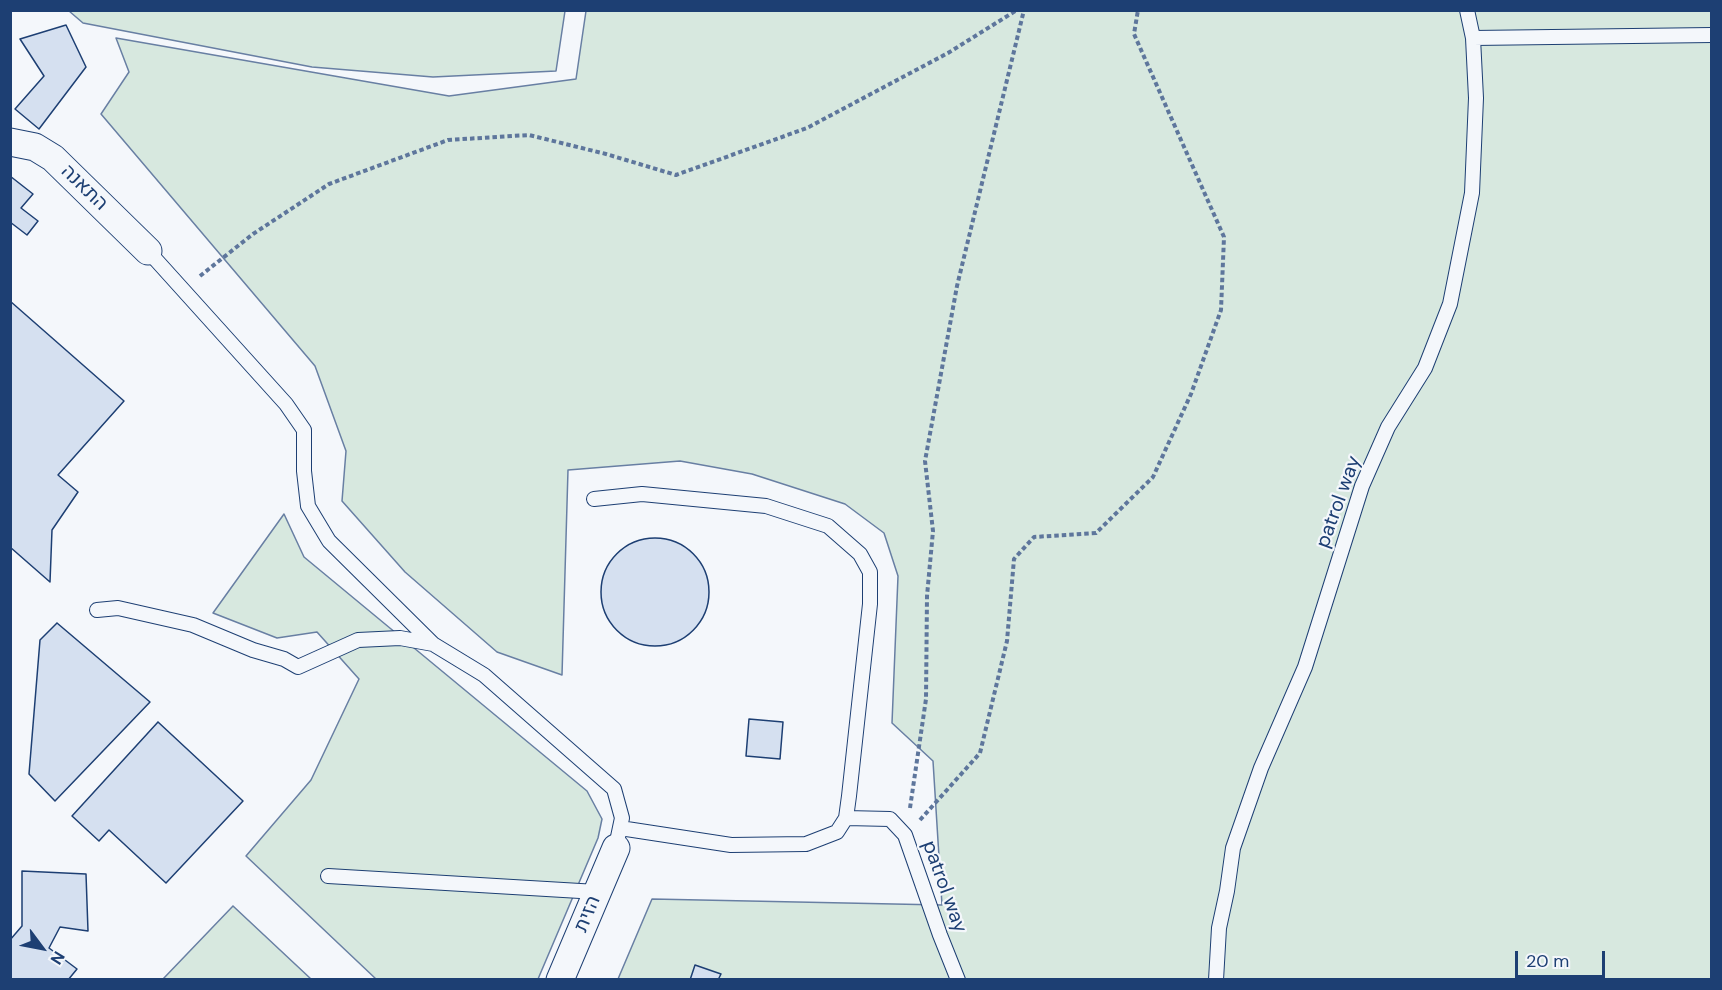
<!DOCTYPE html>
<meta charset="utf-8">
<style>
body{margin:0}
#map{position:relative;width:1722px;height:990px;overflow:hidden;background:#f4f7fb;font-family:"DM Sans",sans-serif}
canvas{display:block}
.frame{position:absolute;inset:0;border:12px solid #1d3f73;pointer-events:none}
.north{position:absolute;left:12px;top:918px;width:60px;height:60px;-webkit-text-stroke:4px #f4f7fb;paint-order:stroke;rotate:122deg;font-size:16px;font-weight:700;line-height:24px;text-align:center;color:#1d3f73}
.north::after{content:'';display:block;margin:auto;width:21px;height:27px;background:#1d3f73;clip-path:polygon(50% 0,100% 100%,50% 72%,0 100%)}
.scale{position:absolute;left:1515px;top:951px;width:90px;height:27px;box-sizing:border-box;border:3px solid #1d3f73;border-top:0;padding-left:8px;font-size:18px;line-height:21px;white-space:nowrap;color:#1d3f73;-webkit-text-stroke:4px #f4f7fb;paint-order:stroke}
</style>
<div id="map">
<canvas width="1722" height="990"></canvas>
<div class="frame"></div>
<div class="north">N</div>
<div class="scale">20 m</div>
</div>
<script>
const ctx = document.querySelector('canvas').getContext('2d');
ctx.lineJoin = 'round';
function fillPath(path, color) { ctx.fillStyle = color; ctx.fill(path, 'evenodd'); }
const toPath = rows => new Path2D(rows.map(r => 'M' + r).join(''));
function stroke(path, color, width, dash) { ctx.strokeStyle = color; ctx.lineWidth = width; ctx.lineCap = dash ? 'butt' : 'round'; ctx.setLineDash(dash || []); ctx.stroke(path); }
function write(font, color, halo, rows, align = 'center') {
  ctx.font = font + ' "DM Sans",Heebo,sans-serif'; ctx.lineWidth = 4.5; ctx.setLineDash([]); ctx.textBaseline = 'middle'; ctx.strokeStyle = halo; ctx.fillStyle = color; for (const [text, x, y, turn = 0] of rows) {
    ctx.save(); ctx.translate(x, y); ctx.rotate((+turn || 0) * Math.PI / 180); ctx.textAlign = isNaN(turn) ? turn : align; if (halo) ctx.strokeText(text, 0, 0); ctx.fillText(text, 0, 0); ctx.restore();
  }
}
const green = toPath([
 [69,11,565,11,556,71,433,77,312,67,83,23,69,11],
 [586,11,1711,11,1711,979,618,979,652,899,942,905,933,761,892,723,898,576,884,533,845,504,752,474,680,461,568,470,562,675,497,652,405,572,342,501,346,451,315,366,101,114,129,72,116,38,449,96,576,79,586,11],
 [284,514,304,557,587,791,602,819,598,838,538,979,376,979,246,856,311,780,359,679,317,632,277,638,213,613,284,514],
 [233,906,311,979,163,979,233,906]
]);
fillPath(green, '#d7e8df');
stroke(green, '#687fa3', 1.5);
const building = toPath([
 [66,25,86,67,39,129,15,109,44,76,20,39,66,25],
 [10,176,33,194,21,208,38,221,27,235,10,222,10,176],
 [10,301,124,401,58,475,78,492,52,530,50,582,10,547,10,301],
 '601 592a54 54 0 1 1 108 0a54 54 0 1 1-108 0Z',
 [57,623,150,702,55,801,29,774,40,640,57,623],
 [749,719,783,722,780,759,746,756,749,719],
 [158,722,243,801,166,883,109,830,99,841,72,816,158,722],
 [22,871,86,874,88,931,60,927,49,948,77,969,68,980,10,980,10,940,22,926,22,871],
 [695,965,721,974,718,980,690,980,695,965]
]);
fillPath(building, '#d5e0f0');
stroke(building, '#1d3f73', 1.5);
const lane = toPath([
 [1473,38,1712,35],
 [148,251,286,404,304,430,304,471,308,506,329,541,433,644],
 [594,499,642,494,766,506,828,526,860,554,870,572,870,604,849,796,846,818,837,832,806,844,731,845,620,828],
 [97,610,118,608,193,625,253,650,284,659,298,667,358,640,400,638,433,644,484,675,614,789,622,818,618,837],
 [846,818,890,819,905,835,940,935,958,980],
 [328,876,597,892],
 [1216,980,1219,928,1227,891,1233,848,1261,768,1305,667,1362,486,1388,427,1425,368,1450,304,1472,193,1476,98,1473,38,1467,10]
]);
const street = toPath([
 [10,142,35,147,53,158,148,251],
 [560,980,616,848]
]);
stroke(lane, '#1d3f73', 16);
stroke(street, '#1d3f73', 29);
stroke(toPath([
 [200,276,253,234,329,184,448,140,529,135,606,154,676,175,807,128,948,53,1017,10],
 [910,808,926,699,927,596,933,531,925,461,957,286,1024,10],
 [920,820,980,753,1007,641,1014,559,1034,537,1096,533,1153,477,1191,394,1221,310,1224,237,1134,34,1138,10]
]), '#5e769c', 4, [4.5, 3]);
stroke(lane, '#f4f7fb', 14);
stroke(street, '#f4f7fb', 27);
write('20px', '#1d3f73', '#f4f7fb', [
 ["התאנה",84,188,44],
 ["patrol way",1339,502,-70],
 ["patrol way",944,887,70],
 ["הזית",588,914,-67]
]);
</script>
